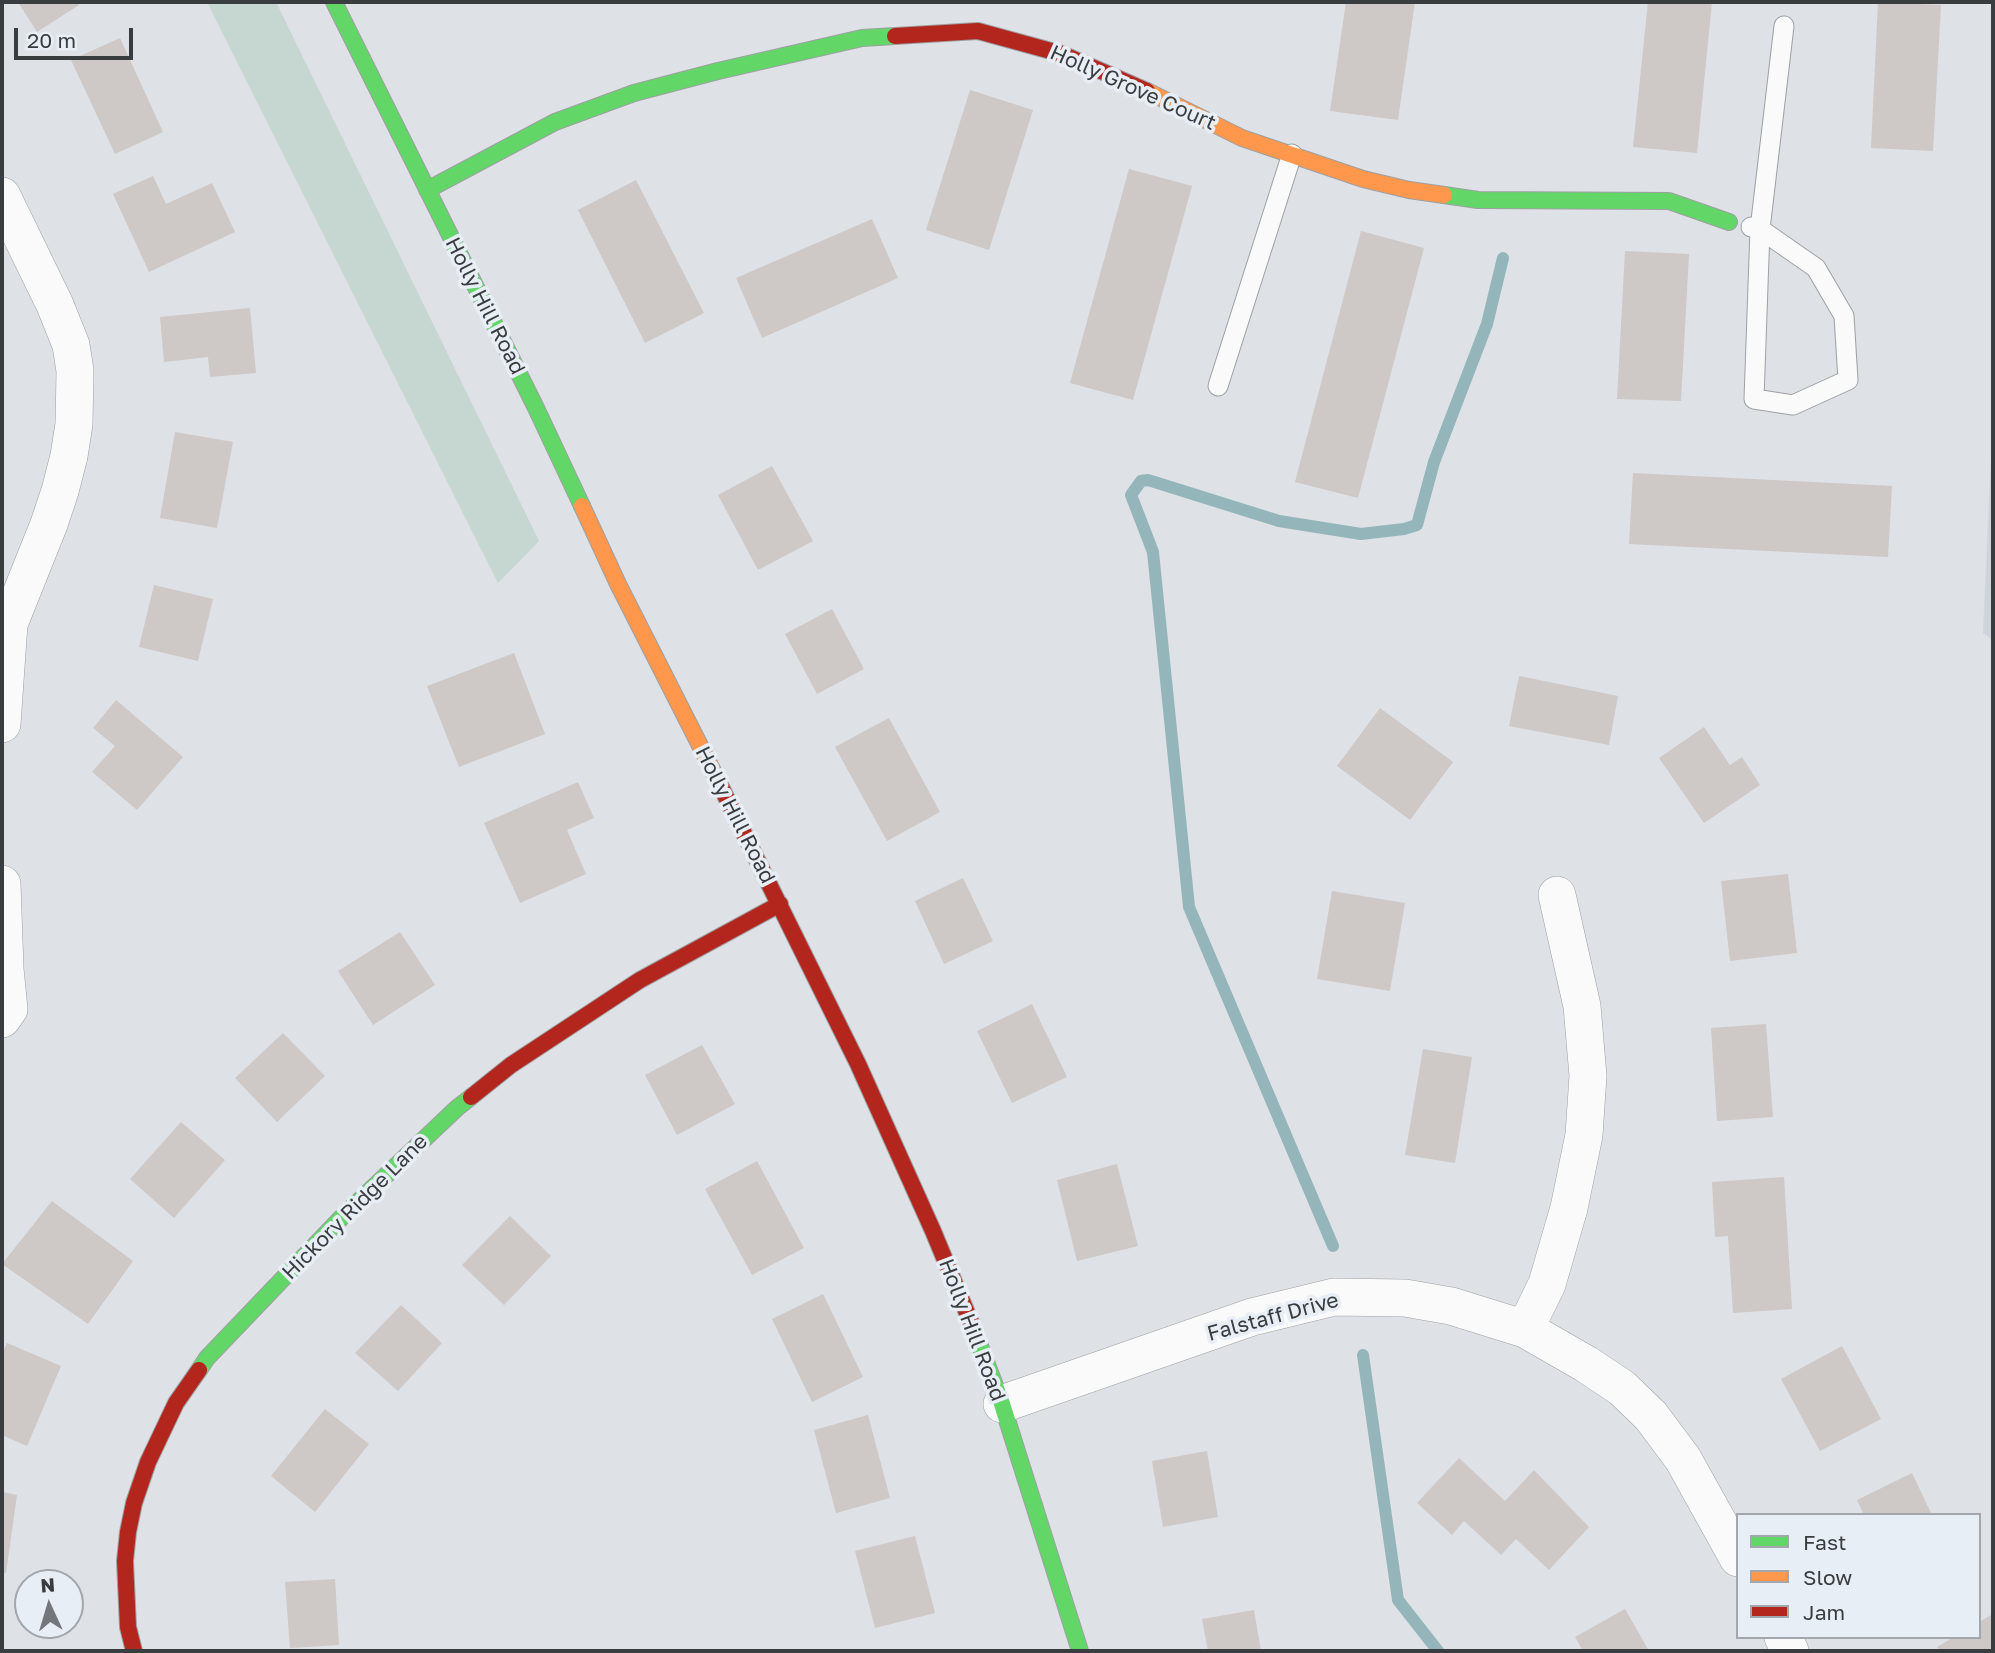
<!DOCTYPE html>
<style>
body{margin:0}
#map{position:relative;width:1995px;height:1653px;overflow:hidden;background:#dee1e5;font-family:"Golos Text",sans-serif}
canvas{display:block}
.frame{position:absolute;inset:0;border:4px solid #3a3d40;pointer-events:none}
.legend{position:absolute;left:1736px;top:1513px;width:245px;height:126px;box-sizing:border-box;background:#e8eef5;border:2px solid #a2a7ad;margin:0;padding:9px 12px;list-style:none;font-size:21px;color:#3a3d40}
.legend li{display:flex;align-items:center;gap:14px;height:35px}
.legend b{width:35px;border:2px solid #a2a7ad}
.north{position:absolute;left:14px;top:1569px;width:70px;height:70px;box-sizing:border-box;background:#e8eef5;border:2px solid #a2a7ad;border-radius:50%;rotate:356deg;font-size:19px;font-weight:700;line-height:28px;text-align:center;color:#3a3d40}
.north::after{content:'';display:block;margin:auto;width:24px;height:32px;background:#73767a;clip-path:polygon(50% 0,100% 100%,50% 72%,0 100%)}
.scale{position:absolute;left:14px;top:28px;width:119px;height:32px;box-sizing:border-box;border:4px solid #3a3d40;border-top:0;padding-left:9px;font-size:21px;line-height:24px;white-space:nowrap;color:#3a3d40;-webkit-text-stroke:5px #e8eef5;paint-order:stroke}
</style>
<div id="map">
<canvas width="1995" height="1653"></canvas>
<div class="frame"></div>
<ul class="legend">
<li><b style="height:9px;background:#63d668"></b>Fast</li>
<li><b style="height:9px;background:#ff974d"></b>Slow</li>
<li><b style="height:9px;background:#b3261e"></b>Jam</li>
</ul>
<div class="north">N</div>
<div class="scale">20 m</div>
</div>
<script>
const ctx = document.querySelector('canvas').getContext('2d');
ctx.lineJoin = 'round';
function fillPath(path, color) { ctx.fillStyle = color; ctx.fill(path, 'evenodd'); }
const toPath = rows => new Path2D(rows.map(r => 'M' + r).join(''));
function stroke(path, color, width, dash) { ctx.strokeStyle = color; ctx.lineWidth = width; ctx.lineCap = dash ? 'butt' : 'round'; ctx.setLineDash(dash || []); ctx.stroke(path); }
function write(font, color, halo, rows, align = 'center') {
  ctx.font = font + ' "Golos Text",sans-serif'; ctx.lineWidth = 7; ctx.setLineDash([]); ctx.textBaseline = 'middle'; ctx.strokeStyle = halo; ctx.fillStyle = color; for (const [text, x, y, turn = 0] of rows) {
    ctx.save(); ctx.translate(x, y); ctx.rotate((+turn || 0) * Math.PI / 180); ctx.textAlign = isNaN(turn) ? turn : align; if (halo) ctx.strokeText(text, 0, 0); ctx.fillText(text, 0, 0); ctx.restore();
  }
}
fillPath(toPath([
 [1993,415,1993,640,1983,633]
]), '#cdd4dc');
fillPath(toPath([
 [207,2,276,2,539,541,498,583]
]), '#c6d6d0');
stroke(toPath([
 [1333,1246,1189,907,1153,552,1131,495,1141,481,1148,480,1279,521,1361,534,1404,529,1417,525,1434,462,1487,324,1503,258],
 [1363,1355,1398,1600,1438,1651]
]), '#94b6bb', 12);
fillPath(toPath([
 [18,2,77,2,79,5,37,32],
 [1346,2,1415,2,1398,120,1330,111],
 [1648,2,1712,2,1697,153,1633,147],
 [1878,2,1941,5,1933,151,1871,148],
 [120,38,163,132,115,154,71,60],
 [970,90,1033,110,989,250,926,230],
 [1129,169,1192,186,1133,400,1070,383],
 [153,176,166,204,212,183,235,232,149,272,113,194],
 [636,180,704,313,645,343,578,210],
 [872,219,898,278,762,338,736,278],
 [1361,231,1424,248,1358,498,1295,482],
 [1625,251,1689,254,1681,401,1617,399],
 [250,308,256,373,210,377,208,357,164,362,160,317],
 [175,432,233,442,217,528,160,518],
 [772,466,813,541,758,570,718,495],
 [1633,473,1892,486,1888,557,1629,544],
 [154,585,213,599,198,661,139,647],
 [832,609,864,669,817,694,785,634],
 [514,653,545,734,459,767,427,686],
 [1519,676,1618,696,1609,745,1509,726],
 [116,700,183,757,137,810,92,772,115,746,93,728],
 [1380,708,1453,762,1410,820,1337,766],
 [889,718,940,812,887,841,835,747],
 [1704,727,1730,765,1742,757,1760,785,1704,823,1659,758],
 [578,782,594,818,567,830,586,874,520,903,484,823],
 [1788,874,1797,953,1730,961,1721,881],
 [963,878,993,941,944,964,915,901],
 [1332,891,1405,903,1390,991,1317,979],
 [400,932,435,985,373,1025,338,971],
 [1032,1004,1067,1077,1012,1103,977,1031],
 [1766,1024,1773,1117,1717,1121,1711,1028],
 [283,1033,325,1076,277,1122,235,1078],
 [702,1045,735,1104,677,1135,645,1075],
 [1423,1049,1472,1057,1455,1163,1405,1155],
 [181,1122,225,1160,174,1218,130,1179],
 [757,1161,804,1248,752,1275,705,1189],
 [1117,1164,1138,1246,1077,1261,1057,1180],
 [1784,1177,1792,1309,1733,1313,1728,1236,1715,1237,1712,1182],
 [52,1201,133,1261,88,1324,2,1264],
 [510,1216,551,1256,504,1305,462,1265],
 [823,1294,863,1377,812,1402,772,1319],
 [401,1305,442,1343,398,1391,355,1353],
 [7,1343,61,1366,27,1446,2,1435,2,1354],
 [1842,1346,1881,1419,1820,1451,1781,1379],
 [325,1409,369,1444,315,1512,271,1476],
 [868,1415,890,1498,836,1513,814,1430],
 [1207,1451,1218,1517,1163,1527,1152,1461],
 [1459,1458,1505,1501,1534,1470,1589,1527,1549,1570,1516,1539,1501,1555,1464,1521,1452,1535,1417,1503],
 [1912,1473,1932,1515,1864,1515,1857,1500],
 [2,1492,17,1495,6,1573,2,1573],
 [915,1536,935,1613,875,1628,855,1551],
 [335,1579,339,1645,290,1648,285,1582],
 [1625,1609,1649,1651,1583,1651,1575,1637],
 [1254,1610,1261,1651,1208,1651,1202,1619],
 [1993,1614,1993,1651,1940,1651,1937,1647,1954,1637,1979,1637,1979,1622]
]), '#cec8c6');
const lane = toPath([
 [1751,227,1760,229,1784,26],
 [1760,229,1816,268,1844,316,1848,380,1793,405,1754,399,1760,229],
 [1218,386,1292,154]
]);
const street = toPath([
 [2,196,55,305,71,345,75,371,74,424,69,456,60,491,49,524,9,624,2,724],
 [2,884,5,969,9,1009,2,1019],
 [1525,1329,1547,1284,1569,1208,1584,1135,1588,1076,1582,1006,1557,895],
 [1002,1404,1252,1317,1334,1297,1405,1298,1451,1306,1525,1329,1586,1364,1622,1388,1651,1416,1683,1459,1738,1558],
 [1783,1637,1790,1651]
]);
const fast = toPath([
 [334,2,536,408,582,506],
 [427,190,555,122,634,93,718,71,862,38,895,36],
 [1444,195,1478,200,1669,201,1729,222],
 [972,1325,1002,1404,1080,1651],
 [199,1370,207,1358,341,1218,457,1108,471,1097]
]);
const slow = toPath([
 [1147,91,1242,138,1363,179,1409,190,1444,195],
 [582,506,618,584,722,789]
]);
const jam = toPath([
 [895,36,978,31,1062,54,1147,91],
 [722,789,858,1064,933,1231,972,1325],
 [471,1097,511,1065,640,980,780,904],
 [134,1651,128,1627,125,1561,128,1532,134,1503,148,1462,176,1403,199,1370]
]);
stroke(lane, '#9ea0a3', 21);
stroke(street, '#9ea0a3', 38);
stroke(fast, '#9ea0a3', 18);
stroke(slow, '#9ea0a3', 18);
stroke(jam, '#9ea0a3', 18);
stroke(lane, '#fafafb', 19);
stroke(street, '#fafafb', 37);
stroke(fast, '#63d668', 16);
stroke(slow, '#ff974d', 16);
stroke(jam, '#b3261e', 16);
write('21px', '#3a3d40', '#e8eef5', [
 ["Holly Grove Court",1133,88,24],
 ["Holly Hill Road",485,306,63],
 ["Holly Hill Road",735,815,63],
 ["Hickory Ridge Lane",355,1207,-45],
 ["Falstaff Drive",1273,1317,-15],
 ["Holly Hill Road",972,1330,69]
]);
</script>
